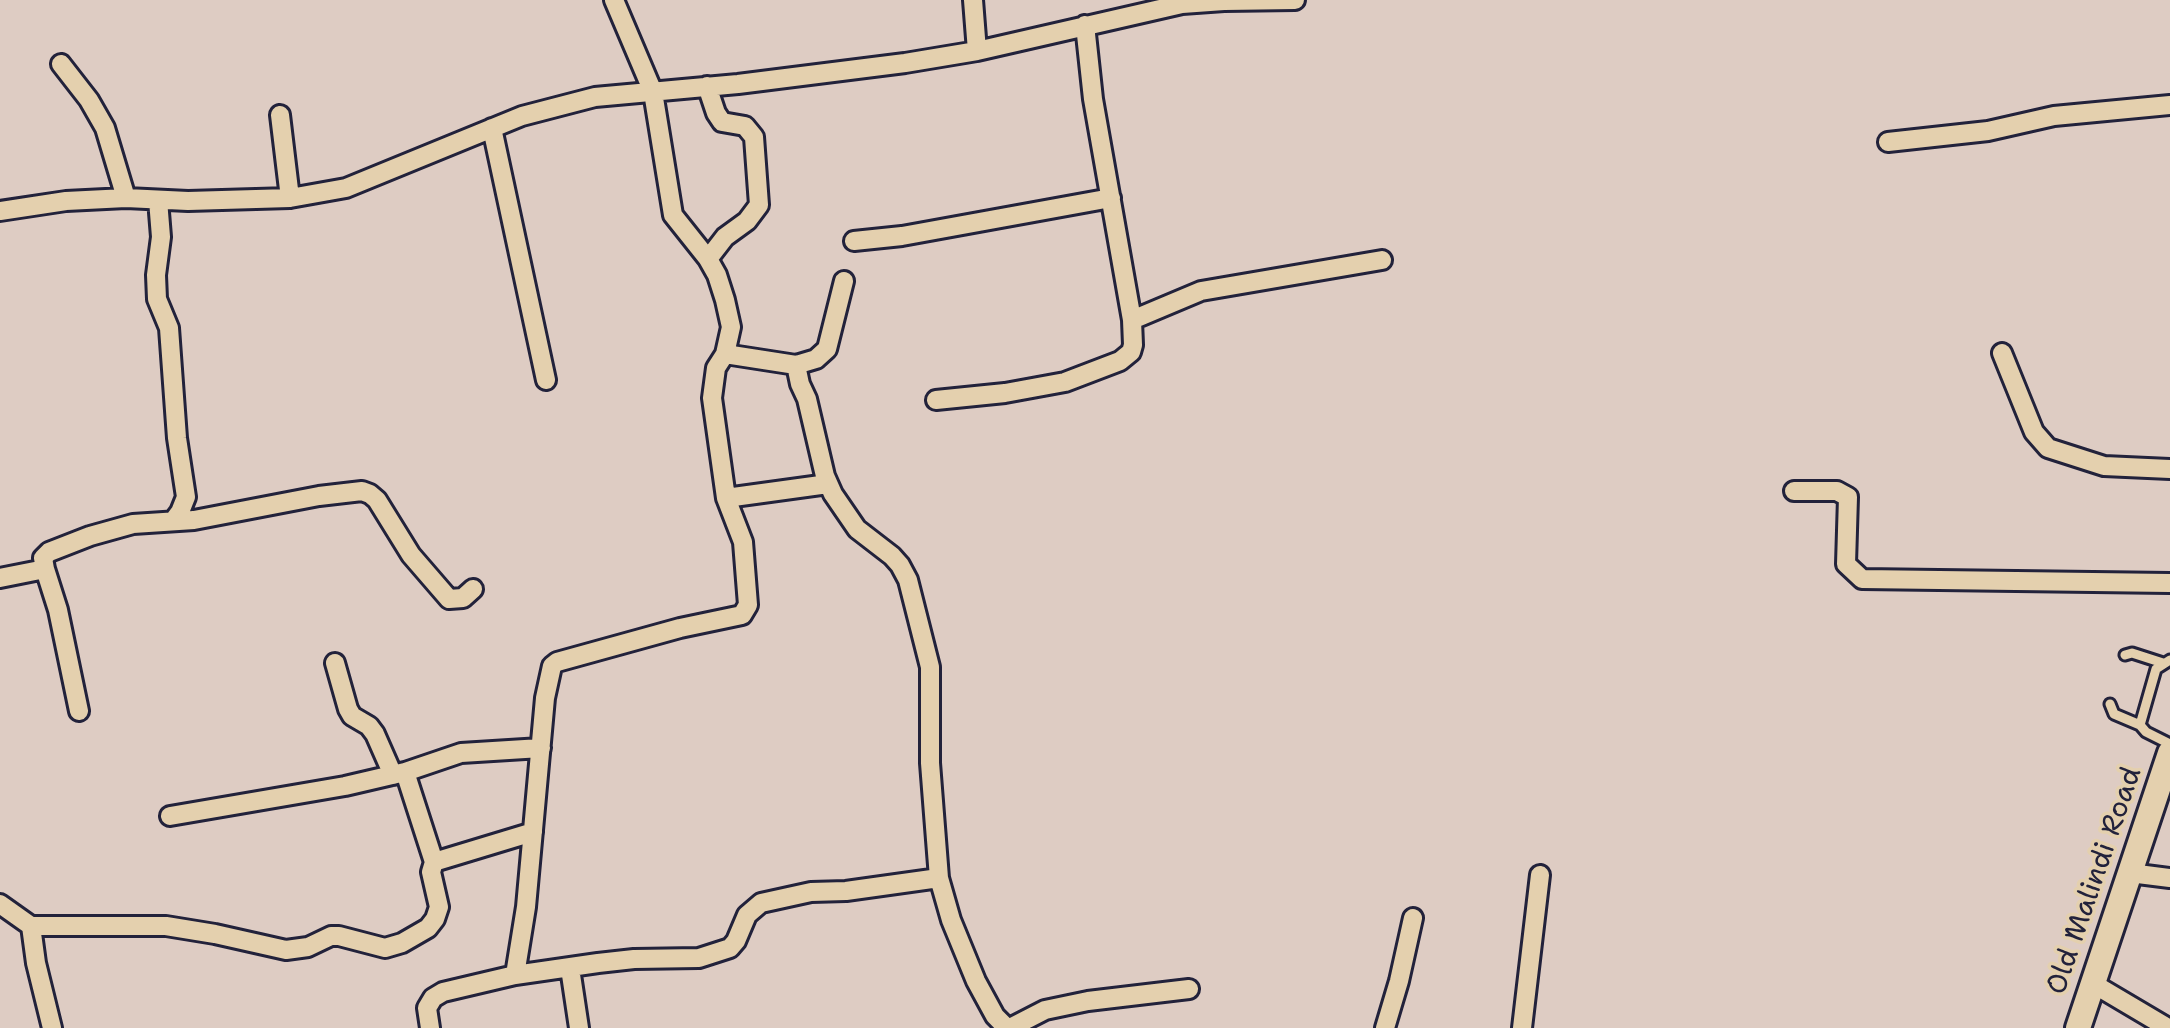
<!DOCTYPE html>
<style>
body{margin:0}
canvas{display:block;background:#deccc3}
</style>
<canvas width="2170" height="1028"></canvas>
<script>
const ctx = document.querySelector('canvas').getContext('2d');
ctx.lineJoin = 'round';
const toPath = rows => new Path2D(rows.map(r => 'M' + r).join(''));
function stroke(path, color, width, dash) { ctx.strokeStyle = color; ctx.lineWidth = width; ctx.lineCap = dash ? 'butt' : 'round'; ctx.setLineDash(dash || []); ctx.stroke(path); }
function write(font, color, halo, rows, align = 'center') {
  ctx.font = font + ' "Shantell Sans",sans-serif'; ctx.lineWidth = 7; ctx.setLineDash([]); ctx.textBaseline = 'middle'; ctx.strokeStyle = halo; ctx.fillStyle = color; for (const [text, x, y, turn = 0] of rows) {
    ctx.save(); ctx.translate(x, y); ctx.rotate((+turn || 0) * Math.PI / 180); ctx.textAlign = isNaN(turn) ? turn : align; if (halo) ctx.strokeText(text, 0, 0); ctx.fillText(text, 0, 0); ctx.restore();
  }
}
const service = toPath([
 [2125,655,2132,653,2163,663],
 [2170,660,2156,669,2140,725,2146,732,2170,744],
 [2110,704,2114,714,2140,725]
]);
const minor = toPath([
 [973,0,977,51],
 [61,64,89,100,105,128,126,198],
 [707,86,716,113,722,122,745,126,754,137,759,205,747,221,725,237,708,259],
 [280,115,290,198],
 [492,128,546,380],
 [1888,142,1988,131,2054,116,2170,105],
 [158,200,161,237,156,275,157,299,169,328,177,438,186,497,180,512,174,520],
 [0,211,66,201,126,198,188,201,290,198,346,188,522,116,595,97,738,84,905,63,977,51,1182,4,1224,1,1295,0],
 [854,241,902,236,1111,198],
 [844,281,827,349,816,359,796,365,800,384,807,399,825,476,833,494,857,529,892,556,900,565,908,580,930,667,930,763,939,878,951,920,976,981,995,1016,1007,1028],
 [1132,320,1201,291,1382,260],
 [2002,353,2034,432,2048,448,2104,466,2170,469],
 [725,354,796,365],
 [936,400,1005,393,1065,382,1120,361,1131,352,1133,345,1132,320,1093,99,1085,25],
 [1794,491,1837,491,1848,497,1846,564,1862,579,2170,583],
 [726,498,828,484],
 [45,569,58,610,79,711],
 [0,578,45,569,43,558,49,552,90,536,133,524,194,520,319,496,362,491,370,494,377,500,411,555,449,599,463,598,473,589],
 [335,663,348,709,352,716,369,726,375,734,393,775],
 [405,772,434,862],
 [170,816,345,786,405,772,461,753,541,748],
 [2130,873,2170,878],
 [0,904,31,926,166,926,215,934,286,950,308,947,331,936,339,936,385,948,402,943,428,928,435,919,439,907,431,872,434,862,533,832],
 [31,926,36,963,52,1028],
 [570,968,579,1028],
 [515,975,526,907,545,698,552,666,557,662,680,628,742,615,748,605,743,542,726,498,712,398,716,368,725,354,731,327,725,300,717,275,708,259,673,215,653,92,614,0],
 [2092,983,2168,1028],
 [430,1028,427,1008,433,998,443,992,515,975,598,963,634,959,699,958,730,948,736,941,747,915,761,903,811,892,846,891,939,878],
 [1010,1028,1045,1010,1088,1001,1189,989],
 [1385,1028,1399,981,1413,918],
 [1522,1028,1540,875]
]);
const secondary = toPath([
 [2078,1028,2170,753]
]);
stroke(service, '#22223b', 15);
stroke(minor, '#22223b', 24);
stroke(secondary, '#22223b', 30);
stroke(service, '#e4d0ae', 9);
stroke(minor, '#e4d0ae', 18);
stroke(secondary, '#e4d0ae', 24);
write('28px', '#22223b', '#e4d0ae', [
 ["Old Malindi Road",2095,881,-71]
]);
</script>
